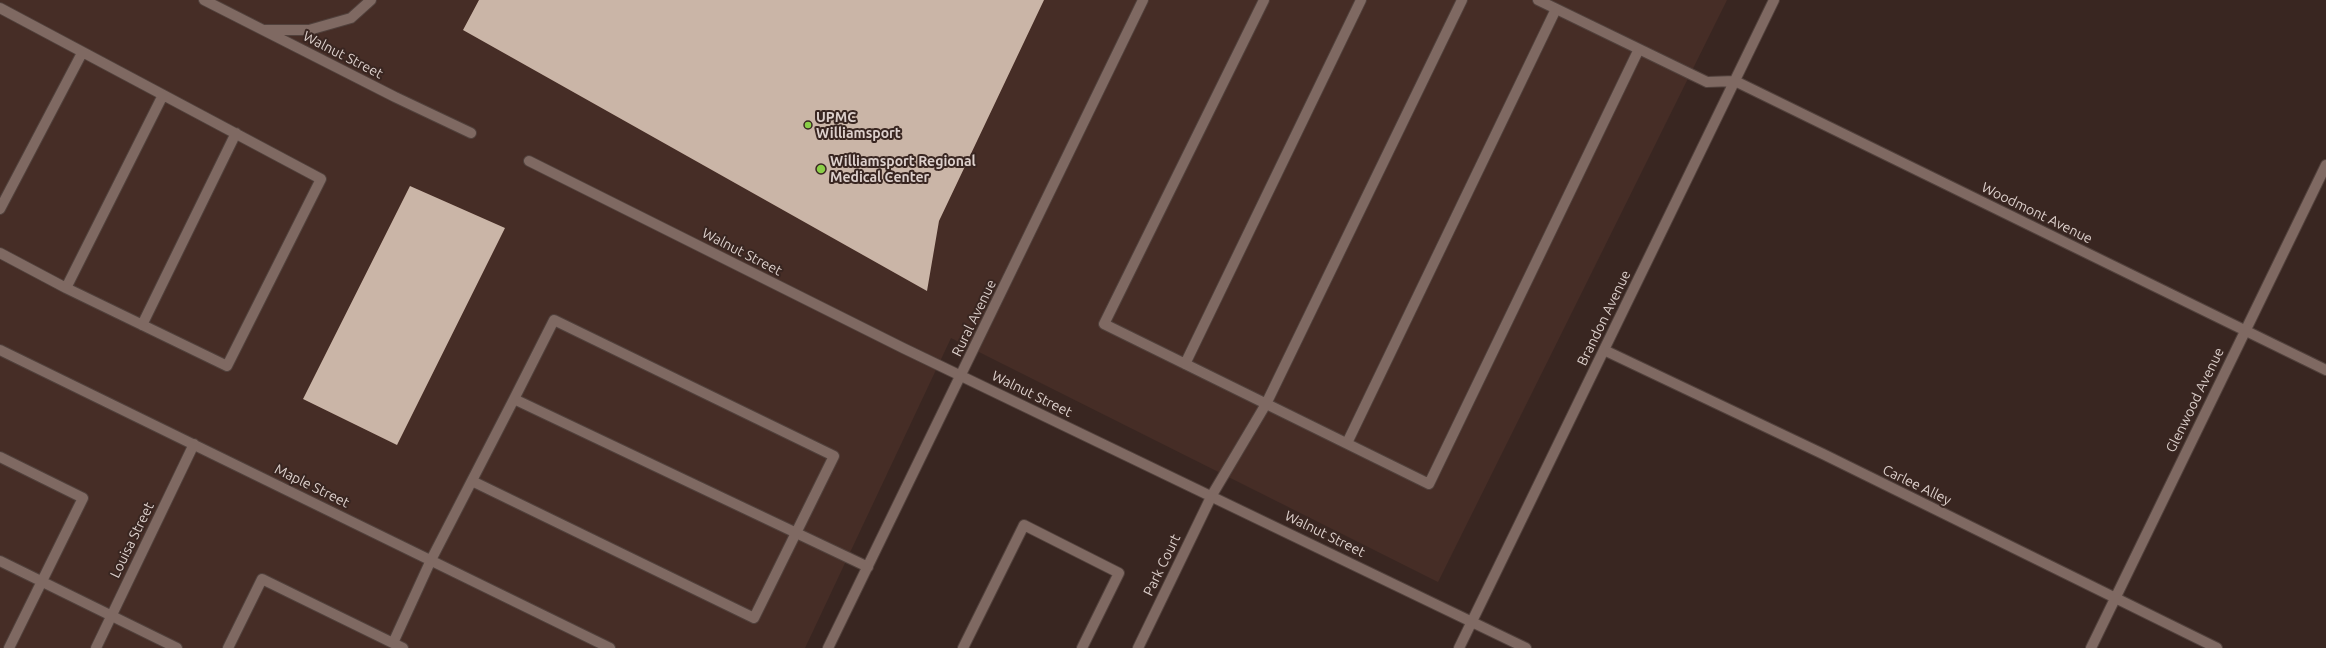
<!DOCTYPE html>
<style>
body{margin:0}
canvas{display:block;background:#392621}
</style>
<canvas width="2326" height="648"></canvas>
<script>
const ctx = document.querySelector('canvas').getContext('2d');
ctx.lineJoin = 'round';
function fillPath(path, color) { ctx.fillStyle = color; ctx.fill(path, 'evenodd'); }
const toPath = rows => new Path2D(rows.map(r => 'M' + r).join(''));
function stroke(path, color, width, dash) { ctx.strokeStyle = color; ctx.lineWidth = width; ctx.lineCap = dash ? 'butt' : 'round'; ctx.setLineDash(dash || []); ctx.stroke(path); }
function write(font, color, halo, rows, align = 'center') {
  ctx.font = font + ' Ubuntu,sans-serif'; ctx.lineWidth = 4; ctx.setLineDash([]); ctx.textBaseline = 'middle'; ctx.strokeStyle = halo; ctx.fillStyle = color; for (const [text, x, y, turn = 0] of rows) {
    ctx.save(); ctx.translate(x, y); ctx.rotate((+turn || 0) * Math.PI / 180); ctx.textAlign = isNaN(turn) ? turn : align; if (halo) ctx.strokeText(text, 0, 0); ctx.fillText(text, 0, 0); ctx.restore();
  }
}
fillPath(toPath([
 [0,0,1727,0,1438,582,951,338,805,648,0,648]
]), '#462d26');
fillPath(toPath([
 [479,0,1044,0,939,221,927,291,463,30],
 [410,186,505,228,397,445,303,399]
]), '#cab5a7');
const minor = toPath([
 [204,0,395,97,471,133],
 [1264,0,1104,324,1429,484,1639,49],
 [1538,0,1707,82,1735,81,2326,370],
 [0,8,321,179,227,366,66,288,0,253],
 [264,30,309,30,351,18,371,0],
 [529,161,903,348,1526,648],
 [0,209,82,53],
 [66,288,163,95],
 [142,325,236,133],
 [0,350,610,648],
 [1604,350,1823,454,2217,648],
 [1185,364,1361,0],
 [1347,443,1556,9],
 [0,457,83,498,9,648],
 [472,481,754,618,834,456,554,320,514,399],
 [0,561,177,648],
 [393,643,431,560,514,399,868,567],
 [96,648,194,444],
 [228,648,262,579,403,648],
 [828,648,1143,0],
 [963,648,1024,525,1119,573,1082,648],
 [1138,648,1212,495,1266,404,1462,0],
 [1459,648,1774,0],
 [2091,648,2326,165]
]);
stroke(minor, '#51413c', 12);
stroke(minor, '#7f6962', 10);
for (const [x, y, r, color] of [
 [808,125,4,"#8ace47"],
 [821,169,5,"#8ace47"]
]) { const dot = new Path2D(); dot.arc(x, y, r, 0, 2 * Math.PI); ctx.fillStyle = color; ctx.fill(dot); stroke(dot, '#392621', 1.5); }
write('14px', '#ddd0cc', '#392621', [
 ["Walnut Street",343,55,27],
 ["Woodmont Avenue",2037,213,26],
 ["Walnut Street",742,252,27],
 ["Rural Avenue",974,318,-64],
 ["Brandon Avenue",1604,318,-64],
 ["Walnut Street",1032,394,26],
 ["Glenwood Avenue",2195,400,-64],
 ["Carlee Alley",1917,485,26],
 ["Maple Street",312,486,26],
 ["Walnut Street",1325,534,26],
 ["Louisa Street",132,540,-64],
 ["Park Court",1162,565,-64]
]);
write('bold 14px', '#ddd0cc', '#392621', [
 ["UPMC",816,117],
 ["Williamsport",816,133],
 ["Williamsport Regional",830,161],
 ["Medical Center",830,177]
], 'left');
</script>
